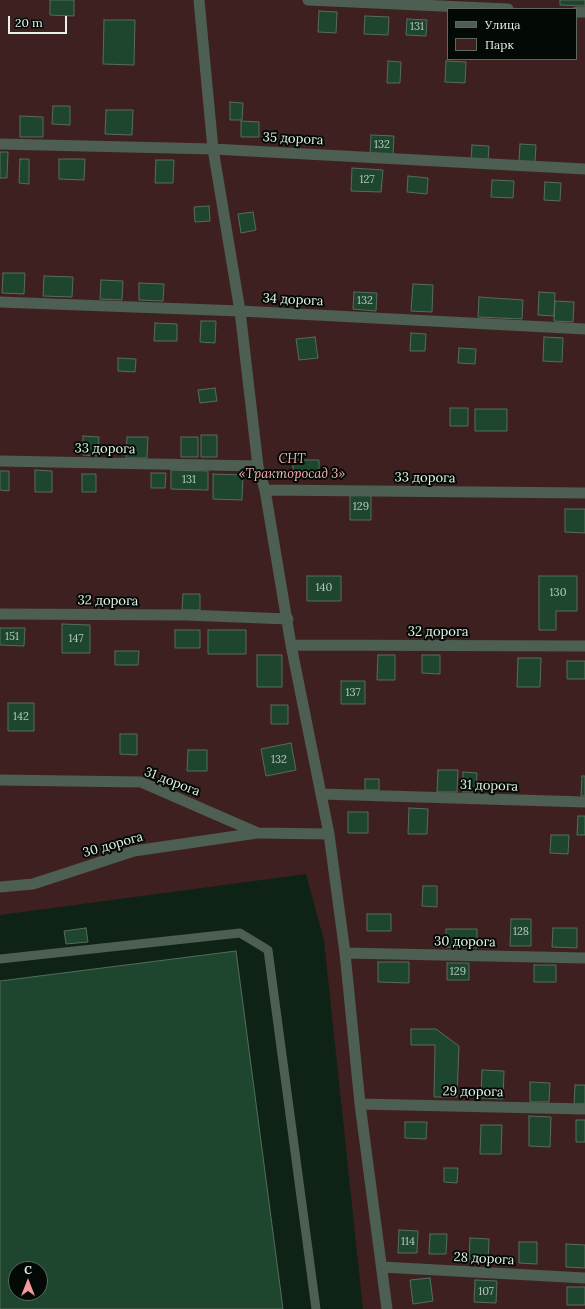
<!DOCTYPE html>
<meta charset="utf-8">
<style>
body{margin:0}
#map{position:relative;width:585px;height:1309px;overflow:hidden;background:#0e2316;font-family:Lora,serif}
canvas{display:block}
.legend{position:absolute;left:447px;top:8px;width:130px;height:52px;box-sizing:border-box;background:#030a05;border:1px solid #5d6760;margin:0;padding:5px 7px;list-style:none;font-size:12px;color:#e5f2e9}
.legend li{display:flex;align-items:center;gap:8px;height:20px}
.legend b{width:20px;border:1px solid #5d6760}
.north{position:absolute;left:8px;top:1261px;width:40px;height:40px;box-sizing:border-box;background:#030a05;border:1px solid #5d6760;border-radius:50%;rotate:0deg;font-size:11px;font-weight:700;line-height:16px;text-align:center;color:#e5f2e9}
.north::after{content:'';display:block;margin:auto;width:14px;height:18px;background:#f59b9d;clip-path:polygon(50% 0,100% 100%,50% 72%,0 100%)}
.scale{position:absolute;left:8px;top:16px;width:59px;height:18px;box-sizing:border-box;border:2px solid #e5f2e9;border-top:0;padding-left:5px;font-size:12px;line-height:14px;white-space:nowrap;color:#e5f2e9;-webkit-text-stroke:3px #030a05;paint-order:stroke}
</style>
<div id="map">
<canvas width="585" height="1309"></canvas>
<ul class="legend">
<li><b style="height:5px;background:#4d5e52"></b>Улица</li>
<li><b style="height:11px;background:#3f2021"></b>Парк</li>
</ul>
<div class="north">С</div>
<div class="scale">20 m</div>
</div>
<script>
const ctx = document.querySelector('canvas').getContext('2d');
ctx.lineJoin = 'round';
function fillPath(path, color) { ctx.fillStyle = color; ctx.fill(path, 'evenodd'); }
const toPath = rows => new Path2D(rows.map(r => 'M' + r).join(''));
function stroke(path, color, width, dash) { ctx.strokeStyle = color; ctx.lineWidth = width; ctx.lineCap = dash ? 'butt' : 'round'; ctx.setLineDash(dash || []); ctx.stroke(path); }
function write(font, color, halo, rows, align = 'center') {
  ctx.font = font + ' Lora,serif'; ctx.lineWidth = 4; ctx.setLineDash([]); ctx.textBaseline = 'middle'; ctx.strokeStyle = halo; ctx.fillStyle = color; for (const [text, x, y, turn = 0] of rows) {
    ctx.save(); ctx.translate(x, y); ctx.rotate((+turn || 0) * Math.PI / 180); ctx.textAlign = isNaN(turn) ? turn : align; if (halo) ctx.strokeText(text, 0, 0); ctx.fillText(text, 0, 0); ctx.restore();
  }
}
fillPath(toPath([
 [0,0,585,0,585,1309,363,1309,324,940,306,874,0,915],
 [448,9,576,9,576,59,448,59]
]), '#3f2021');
const building = toPath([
 [50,0,74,0,74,16,50,15,50,0],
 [560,0,585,0,585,6,560,5,560,0],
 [319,11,337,12,336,33,318,32,319,11],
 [365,16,389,17,388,35,364,34,365,16],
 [407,19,427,20,426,36,406,35,407,19],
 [104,20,135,20,134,65,103,64,104,20],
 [388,61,401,62,400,83,387,83,388,61],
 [446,61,466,62,465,83,445,82,446,61],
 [230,102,243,103,242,120,230,120,230,102],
 [53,106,70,106,70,125,52,124,53,106],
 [106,110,133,110,132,135,105,134,106,110],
 [20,116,43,117,43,137,20,137,20,116],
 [241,121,259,122,259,137,241,137,241,121],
 [371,135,394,136,393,155,370,154,371,135],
 [520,144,536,145,535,162,519,161,520,144],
 [472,145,489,146,488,161,471,160,472,145],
 [0,152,8,152,7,178,0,178,0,152],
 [20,159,29,159,29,184,19,183,20,159],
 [59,159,85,159,84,180,59,179,59,159],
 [156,160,174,160,173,183,155,183,156,160],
 [352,168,383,170,381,192,351,191,352,168],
 [408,176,428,178,427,194,407,192,408,176],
 [492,180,514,181,513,198,491,197,492,180],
 [545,182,561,183,560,201,544,200,545,182],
 [209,206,210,221,195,222,194,207,209,206],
 [253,212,256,230,241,233,238,214,253,212],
 [3,273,25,273,24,294,2,293,3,273],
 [44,276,73,277,72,297,43,296,44,276],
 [101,280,123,281,122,300,100,299,101,280],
 [139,283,164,284,163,301,139,300,139,283],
 [413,284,433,285,432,312,411,311,413,284],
 [354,292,377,293,376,311,353,309,354,292],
 [539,292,555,293,554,316,538,315,539,292],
 [479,297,523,300,522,319,478,317,479,297],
 [555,301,574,302,573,322,554,321,555,301],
 [201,321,216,321,215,343,200,342,201,321],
 [155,323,177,324,177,341,154,341,155,323],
 [411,333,426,334,425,351,410,351,411,333],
 [315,337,318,358,299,360,296,339,315,337],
 [544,337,563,338,562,362,543,361,544,337],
 [459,348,476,349,475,364,458,363,459,348],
 [118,358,136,359,135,372,118,371,118,358],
 [215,388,217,401,200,403,198,390,215,388],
 [450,408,468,408,468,426,450,426,450,408],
 [475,409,507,409,507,431,475,431,475,409],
 [201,435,217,435,217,457,201,457,201,435],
 [83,436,99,437,98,456,83,455,83,436],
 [127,437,148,437,147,458,126,458,127,437],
 [181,437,198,437,198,457,181,457,181,437],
 [293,460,319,460,319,477,293,476,293,460],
 [35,470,52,471,52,492,35,492,35,470],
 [171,470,208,471,208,490,171,489,171,470],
 [0,471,9,471,9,491,0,490,0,471],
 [151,473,166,473,165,488,151,488,151,473],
 [82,474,96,474,96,492,82,492,82,474],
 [213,474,243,475,242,500,213,499,213,474],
 [350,494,371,494,371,520,350,520,350,494],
 [565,509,585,509,585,533,565,532,565,509],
 [307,576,341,576,341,601,307,601,307,576],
 [539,576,577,576,577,611,556,611,556,630,539,630,539,576],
 [183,594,200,594,200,610,182,610,183,594],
 [62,624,90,625,90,653,62,653,62,624],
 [0,628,25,628,24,646,0,645,0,628],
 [175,630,200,630,200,648,175,648,175,630],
 [208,630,246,630,246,654,208,654,208,630],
 [115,651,139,651,138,665,115,665,115,651],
 [257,655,282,655,282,687,257,687,257,655],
 [378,655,395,655,395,680,377,680,378,655],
 [422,655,440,655,440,674,422,673,422,655],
 [518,658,541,658,540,687,517,687,518,658],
 [567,661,585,661,585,679,567,679,567,661],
 [341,681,365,681,365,704,341,704,341,681],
 [8,703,34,703,34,731,8,731,8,703],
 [271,705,288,705,288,724,271,724,271,705],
 [120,734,137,734,137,755,120,754,120,734],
 [291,743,296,770,266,776,261,749,291,743],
 [188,750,207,750,207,771,187,771,188,750],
 [438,770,458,770,457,792,437,792,438,770],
 [463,772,477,773,476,792,463,792,463,772],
 [582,776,585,776,585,796,581,796,582,776],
 [365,779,379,779,379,790,365,790,365,779],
 [409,808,428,809,427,834,408,834,409,808],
 [348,812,368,812,368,833,348,833,348,812],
 [578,816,585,816,585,835,577,835,578,816],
 [551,835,569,835,568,854,550,853,551,835],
 [423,886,437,886,437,907,422,906,423,886],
 [367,914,391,914,391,931,367,931,367,914],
 [511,919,531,919,531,946,510,946,511,919],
 [86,928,88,942,66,944,64,931,86,928],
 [553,928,577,928,577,948,552,947,553,928],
 [446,929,477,929,477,948,446,947,446,929],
 [236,951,283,1309,0,1309,0,981,236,951],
 [16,1269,40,1269,40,1293,16,1293,16,1269],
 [378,962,409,962,409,983,378,982,378,962],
 [447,963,469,963,469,980,447,980,447,963],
 [534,965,556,965,556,982,534,982,534,965],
 [411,1029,436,1029,459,1046,457,1097,434,1097,435,1045,411,1045,411,1029],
 [482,1070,504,1071,503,1099,481,1098,482,1070],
 [530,1082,550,1083,549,1102,530,1102,530,1082],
 [575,1085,585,1085,585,1104,574,1104,575,1085],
 [529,1116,551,1117,550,1147,529,1146,529,1116],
 [576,1120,585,1120,585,1142,576,1142,576,1120],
 [405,1122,427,1122,426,1139,405,1138,405,1122],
 [481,1125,502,1125,501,1154,480,1154,481,1125],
 [444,1168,458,1168,457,1183,444,1182,444,1168],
 [399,1230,418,1231,417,1253,398,1253,399,1230],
 [430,1234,447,1234,446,1254,429,1254,430,1234],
 [470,1238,489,1239,488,1263,469,1262,470,1238],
 [519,1242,537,1242,537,1264,519,1263,519,1242],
 [566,1244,585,1245,585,1268,566,1267,566,1244],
 [430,1278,433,1301,413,1304,410,1280,430,1278],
 [475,1280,497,1281,496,1303,474,1302,475,1280],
 [567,1287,585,1287,585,1305,567,1305,567,1287]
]);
fillPath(building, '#1e462e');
stroke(building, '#556c5d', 1);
stroke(toPath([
 [0,959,240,933,268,950,316,1309]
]), '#4d5e52', 9);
stroke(toPath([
 [199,0,213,149,240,311,258,466,265,490,291,645,329,834,345,953,360,1104,387,1309],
 [308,0,508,9],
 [576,12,585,12],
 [0,144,213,149,585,169],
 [0,302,240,311,585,329],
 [0,461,258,466],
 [265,490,585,493],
 [0,614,186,615,288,619],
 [291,645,585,646],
 [0,780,141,782,258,833,329,834],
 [321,794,585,802],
 [0,887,33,884,134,851,257,833],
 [345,953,585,958],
 [360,1104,585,1109],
 [382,1267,585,1278]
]), '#4d5e52', 11);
write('11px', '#b3c7ba', null, [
 ["131",417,27],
 ["132",382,145],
 ["127",367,180],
 ["132",365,301],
 ["131",189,480],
 ["129",361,507],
 ["140",324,588],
 ["130",558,593],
 ["151",12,637],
 ["147",76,639],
 ["137",353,693],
 ["142",21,717],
 ["132",279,760],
 ["128",521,932],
 ["129",458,972],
 ["114",408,1242],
 ["107",486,1292]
]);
write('13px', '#e5f2e9', '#030a05', [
 ["35 дорога",293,139,3],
 ["34 дорога",293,300,3],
 ["33 дорога",105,449,1],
 ["33 дорога",425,478,1],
 ["32 дорога",108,601,1],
 ["32 дорога",438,632],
 ["31 дорога",172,782,21],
 ["31 дорога",489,786,2],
 ["30 дорога",113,845,-16],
 ["30 дорога",465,942,1],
 ["29 дорога",473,1092,1],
 ["28 дорога",484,1259,3]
]);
write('italic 13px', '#fcafb0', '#030a05', [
 ["СНТ",292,459],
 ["«Тракторосад 3»",292,474]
]);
</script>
